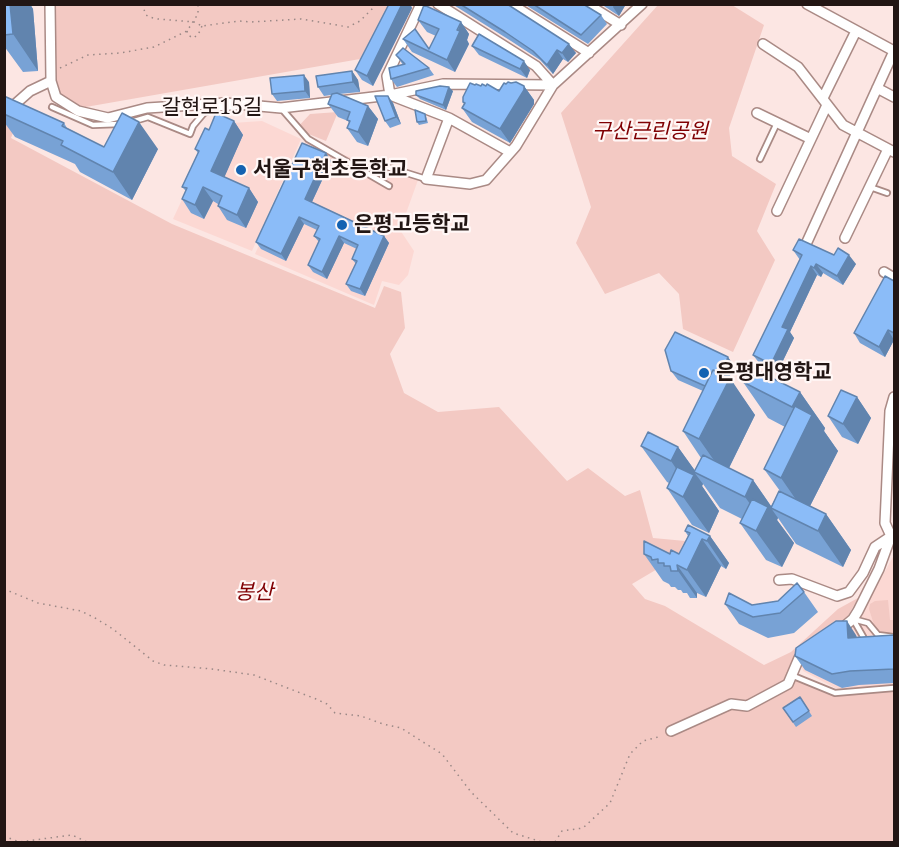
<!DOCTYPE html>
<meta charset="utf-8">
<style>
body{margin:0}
#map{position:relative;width:899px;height:847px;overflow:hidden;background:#fce6e3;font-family:"Noto Serif",serif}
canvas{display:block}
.frame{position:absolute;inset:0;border:6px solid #221614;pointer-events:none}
</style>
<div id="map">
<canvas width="899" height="847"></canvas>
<div class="frame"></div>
</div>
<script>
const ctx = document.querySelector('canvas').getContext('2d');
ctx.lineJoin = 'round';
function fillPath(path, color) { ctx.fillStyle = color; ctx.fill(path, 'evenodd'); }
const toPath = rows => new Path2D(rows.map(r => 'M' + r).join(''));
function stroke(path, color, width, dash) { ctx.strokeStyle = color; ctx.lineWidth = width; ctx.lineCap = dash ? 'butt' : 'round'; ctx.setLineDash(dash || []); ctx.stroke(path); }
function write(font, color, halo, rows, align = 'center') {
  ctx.font = font + ' "Noto Serif","Noto Sans KR",serif'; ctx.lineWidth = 4.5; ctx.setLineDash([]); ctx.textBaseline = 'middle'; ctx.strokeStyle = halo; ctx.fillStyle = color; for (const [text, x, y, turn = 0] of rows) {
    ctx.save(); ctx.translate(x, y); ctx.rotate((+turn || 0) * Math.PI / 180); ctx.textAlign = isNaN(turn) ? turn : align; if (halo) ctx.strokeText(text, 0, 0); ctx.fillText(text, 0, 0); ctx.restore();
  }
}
fillPath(toPath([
 [262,121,301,139,252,251,173,219,217,124],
 [305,142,418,180,400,230,414,251,408,275,399,285,382,281,374,305,255,254],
 [894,555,894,687,839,690,803,671,800,661,856,623]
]), '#fcd8d3');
fillPath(toPath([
 [50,5,390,5,360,59,80,108,60,94,51,81],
 [658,5,732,5,764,25,729,128,732,156,776,184,757,231,775,260,733,352,683,329,679,294,659,273,605,294,576,243,591,207,561,113],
 [338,112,326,141,296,129,310,114],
 [4,119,16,125,11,138,172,224,375,308,384,286,401,292,405,328,390,354,404,393,438,412,499,407,567,481,588,468,625,496,640,490,653,538,696,542,696,546,632,584,645,599,665,606,764,665,791,652,838,609,858,598,843,625,796,657,794,679,834,696,894,691,894,842,5,842],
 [888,600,890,620,894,620,894,632,884,633,875,628,869,609,870,604,875,601]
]), '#f3c9c3');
const lane = toPath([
 [52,107,93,125,120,124],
 [281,108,308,139,389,186],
 [131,122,148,117,190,134,193,126,204,113,216,108,238,107],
 [760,159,777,123],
 [381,165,426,179],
 [870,187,887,193],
 [853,619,865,640],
 [853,619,868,623,878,635,894,637],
 [791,675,835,693,894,688]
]);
const street = toPath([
 [50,4,51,81,56,97,78,111,108,118,147,108,226,103,281,108,390,95,443,84,553,85,642,4],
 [421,4,387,76,390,95,449,118,510,152],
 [438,4,536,66,553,85,516,146,486,180,470,184,426,179,449,118],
 [511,4,589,53],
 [587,4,621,25],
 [807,4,894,51],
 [763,44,798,67,843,125,894,152],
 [877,88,894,97],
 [823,98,856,31],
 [757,113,811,139],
 [4,114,30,91,51,81],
 [777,211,827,105],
 [845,238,888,149],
 [807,242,894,51],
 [884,272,894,278],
 [891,536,885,523,890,411,894,397],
 [779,580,792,579,837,596,849,592,863,573,875,547,893,535],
 [840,630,853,619,858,611,879,569,891,536],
 [671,731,731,704,747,706,788,684,799,658,807,653]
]);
stroke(lane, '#aa8a85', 8);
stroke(street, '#aa8a85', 12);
stroke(toPath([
 [142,4,146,15,149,17,158,19,194,22,202,26,239,21,251,22,301,19,348,27,360,21,377,4],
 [187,31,188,35,193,38,198,35,202,26],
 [60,68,88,55,120,53,154,47,187,31,198,14,198,4],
 [4,589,38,603,81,611,95,618,113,629,153,661,164,665,212,669,254,675,316,699,327,704,335,713,361,716,383,724,401,728,442,754,471,792,513,833,542,842],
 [4,836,19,842,72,835,87,842],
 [555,842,562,831,583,828,610,803,630,754,643,741,662,736]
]), '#9a8886', 1.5, [1.5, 4.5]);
stroke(lane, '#fff', 4.5);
stroke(street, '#fff', 9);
fillPath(toPath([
 [4,4,30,4,33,9,38,71,23,72,4,46],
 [389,4,410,4,412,8,373,86,362,80,355,70],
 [452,4,507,4,576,53,568,62,563,59,553,74,540,60,511,41],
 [524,4,583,4,601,15,607,24,588,44],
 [601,4,626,4,619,16],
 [418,20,461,22,469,34,467,40,469,44,455,72,412,52,403,39,429,49,436,36,427,32],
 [472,46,530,70,527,78,479,55],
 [396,55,429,68,434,75,397,87,391,79,403,65],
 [352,71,358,80,360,92,339,94,368,106,378,119,368,146,357,142,347,128,349,123,348,121,338,117,328,104,331,95,324,96,318,87],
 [309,82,310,98,277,101,272,94],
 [511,83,524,86,534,100,534,104,510,143,472,122,462,108,464,104,463,102,475,85,486,86,499,91,506,84],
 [453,91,446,110,420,99,416,95],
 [4,96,64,123,67,128,104,147,158,149,132,200,80,172,75,164,15,137,4,122],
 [388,96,393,103,401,124,390,128,385,121],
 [425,114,426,116,428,123,419,125,417,122],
 [234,121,243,135,224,177,249,188,258,202,246,228,227,220,218,206,218,204,213,201,204,219,191,213,182,199,186,191,182,187,198,153,195,149,209,130],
 [326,153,331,161,312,202,384,236,389,243,365,296,351,291,346,284,356,264,352,259,357,249,344,243,327,279,313,272,308,265,319,242,314,236,317,230,304,224,286,261,261,249,256,242],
 [793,250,856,264,843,285,823,273,821,277,817,275,790,332,794,338,777,373,760,364,753,355,800,260],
 [894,281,894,340,885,357,860,343,854,333],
 [728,357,734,366,729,378,755,415,729,468,753,480,771,506,780,491,764,469,785,427,768,418,743,382,800,392,825,428,824,431,838,451,810,506,826,514,851,550,843,567,796,544,778,518,777,520,794,543,782,567,766,560,740,523,742,519,720,508,703,484,702,486,719,511,709,533,692,525,667,488,669,483,667,482,641,446,678,447,695,471,701,458,683,431,703,391,678,380,671,371],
 [857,397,871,418,858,444,842,437,828,416],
 [685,531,710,536,729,563,726,569,721,566,706,597,697,593,697,598,690,598,687,593,683,593,681,590,678,590,675,587,671,587,669,584,663,581,644,554,679,554,688,536],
 [804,592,818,612,794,633,768,638,739,624,725,604,752,605,778,601],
 [856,635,857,637,894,635,894,683,859,685,842,688,805,670,795,656],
 [800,697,812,716,796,727,783,708]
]), '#78a2d5');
fillPath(toPath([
 [10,4,30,4,33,9,38,71,13,34],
 [402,4,410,4,412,8,373,86,367,76],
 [614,4,626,4,619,16,613,7],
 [461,22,469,34,467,40,469,44,455,72,447,60],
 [569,44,576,53,568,62,562,53],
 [557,50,563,59,553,74,547,65],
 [524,61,530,70,527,78,520,69],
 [352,71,358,80,360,92,353,82],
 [304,75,309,82,310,98,305,91],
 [524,86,534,100,534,104,510,143,500,129],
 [449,87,453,91,446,110,443,105],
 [388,96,393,103,401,124,396,117],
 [368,106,378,119,368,146,358,132],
 [234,121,243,135,221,185,211,171],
 [139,122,158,149,132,200,113,172],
 [326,153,331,161,310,206,305,199],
 [203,187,213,201,204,219,195,205],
 [249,188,258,202,246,228,237,215],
 [299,217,304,224,286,261,281,254],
 [339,236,344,243,327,279,322,272],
 [384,236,389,243,365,296,360,289],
 [849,255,856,264,843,285,837,276],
 [816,264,823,273,821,277,814,268],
 [811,266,817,275,790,332,794,338,777,373,771,364,782,327],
 [888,330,894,340,885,357,879,347],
 [728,357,734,366,727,383,730,378,755,415,725,476,699,439,714,390],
 [800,392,825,428,824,431,838,451,806,514,781,478,806,427,792,407],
 [857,397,871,418,858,444,843,424],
 [678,447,696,472,694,472,703,484,702,486,719,511,709,533,683,497,688,486,671,461],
 [753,480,773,509,771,508,778,518,777,520,794,543,782,567,756,531,762,520,745,497],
 [826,514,851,550,843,567,818,531],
 [710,536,729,563,726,569,707,541],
 [702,539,721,566,706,597,687,570],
 [677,565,697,593,697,598,678,571],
 [847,621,856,635,857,651,848,638]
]), '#6184ae');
const building = toPath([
 [4,4,10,4,13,34,4,35,4,4],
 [389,4,402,4,367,76,355,70,389,4],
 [460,4,507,4,569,44,562,53,557,50,547,65,533,51,505,32,460,4],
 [533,4,583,4,601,15,581,35,533,4],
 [424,5,461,22,457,30,460,31,447,60,403,39,415,29,429,49,439,29,418,20,424,5],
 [479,34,524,61,520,69,472,46,479,34],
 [403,48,429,68,391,79,389,68,405,64,396,55,403,48],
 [352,71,353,82,318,87,316,76,352,71],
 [304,75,305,91,272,94,270,78,304,75],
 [508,82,511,83,516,82,524,86,524,90,500,129,462,108,465,103,463,102,463,97,470,83,475,85,476,84,481,86,482,84,486,86,487,84,499,91,504,83,506,84,508,82],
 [440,86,449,87,443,105,416,95,416,91,440,86],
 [337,93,368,106,358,132,347,128,350,121,347,120,350,112,328,104,332,94,337,93],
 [4,96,64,123,62,126,104,147,122,113,139,122,113,172,61,145,63,141,4,114,4,96],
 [375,96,388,96,396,117,385,121,375,96],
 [415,110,425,114,426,121,417,122,415,110],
 [216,113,234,121,211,171,249,188,237,215,218,206,222,196,203,187,195,205,182,199,187,188,182,187,199,151,195,149,205,128,209,130,216,113],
 [302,143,326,153,305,199,384,236,360,289,346,284,357,261,352,259,358,245,339,236,322,272,308,265,320,239,314,236,319,226,299,217,281,254,256,242,302,143],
 [799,239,834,255,838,248,849,255,837,276,816,264,814,268,811,266,782,327,788,329,771,364,753,355,802,255,793,250,799,239],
 [885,276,894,281,894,333,888,330,879,347,854,333,885,276],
 [675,332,728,357,721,374,713,370,705,386,671,371,665,350,675,332],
 [750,367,800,392,792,407,743,382,750,367],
 [713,370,730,378,699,439,683,431,713,370],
 [841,390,857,397,843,424,828,416,841,390],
 [795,406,812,415,781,478,764,469,795,406],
 [648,432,678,447,671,461,641,446,648,432],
 [703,455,753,480,745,497,694,472,703,455],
 [677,467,694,475,683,497,667,488,677,467],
 [779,491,826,514,818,531,771,508,779,491],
 [752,499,768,507,756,531,740,523,752,499],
 [688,525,710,536,707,541,702,539,687,570,677,565,678,571,671,571,670,566,664,566,664,563,658,563,658,559,652,560,651,557,644,554,644,541,670,554,671,550,679,554,690,533,685,531,688,525],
 [797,583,804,592,780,613,753,617,725,604,729,593,752,605,778,601,797,583],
 [836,621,847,621,848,638,894,635,894,669,850,671,832,674,795,656,796,648,836,621],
 [800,697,809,711,793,722,783,708,800,697]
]);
fillPath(building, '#8bbcf8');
stroke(building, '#6184ae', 1.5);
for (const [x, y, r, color] of [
 [241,170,6,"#1462b1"],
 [342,225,6,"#1462b1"],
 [704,373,6,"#1462b1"]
]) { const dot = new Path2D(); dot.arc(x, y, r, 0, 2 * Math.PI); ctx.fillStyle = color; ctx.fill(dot); stroke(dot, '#fff7f6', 2); }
write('21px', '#221614', '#fff7f6', [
 ["갈현로15길",212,108]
]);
write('italic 21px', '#800003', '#fff7f6', [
 ["구산근린공원",650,132],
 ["봉산",254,593]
]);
write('bold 21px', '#221614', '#fff7f6', [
 ["서울구현초등학교",253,170],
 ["은평고등학교",354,225],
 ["은평대영학교",716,373]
], 'left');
</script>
